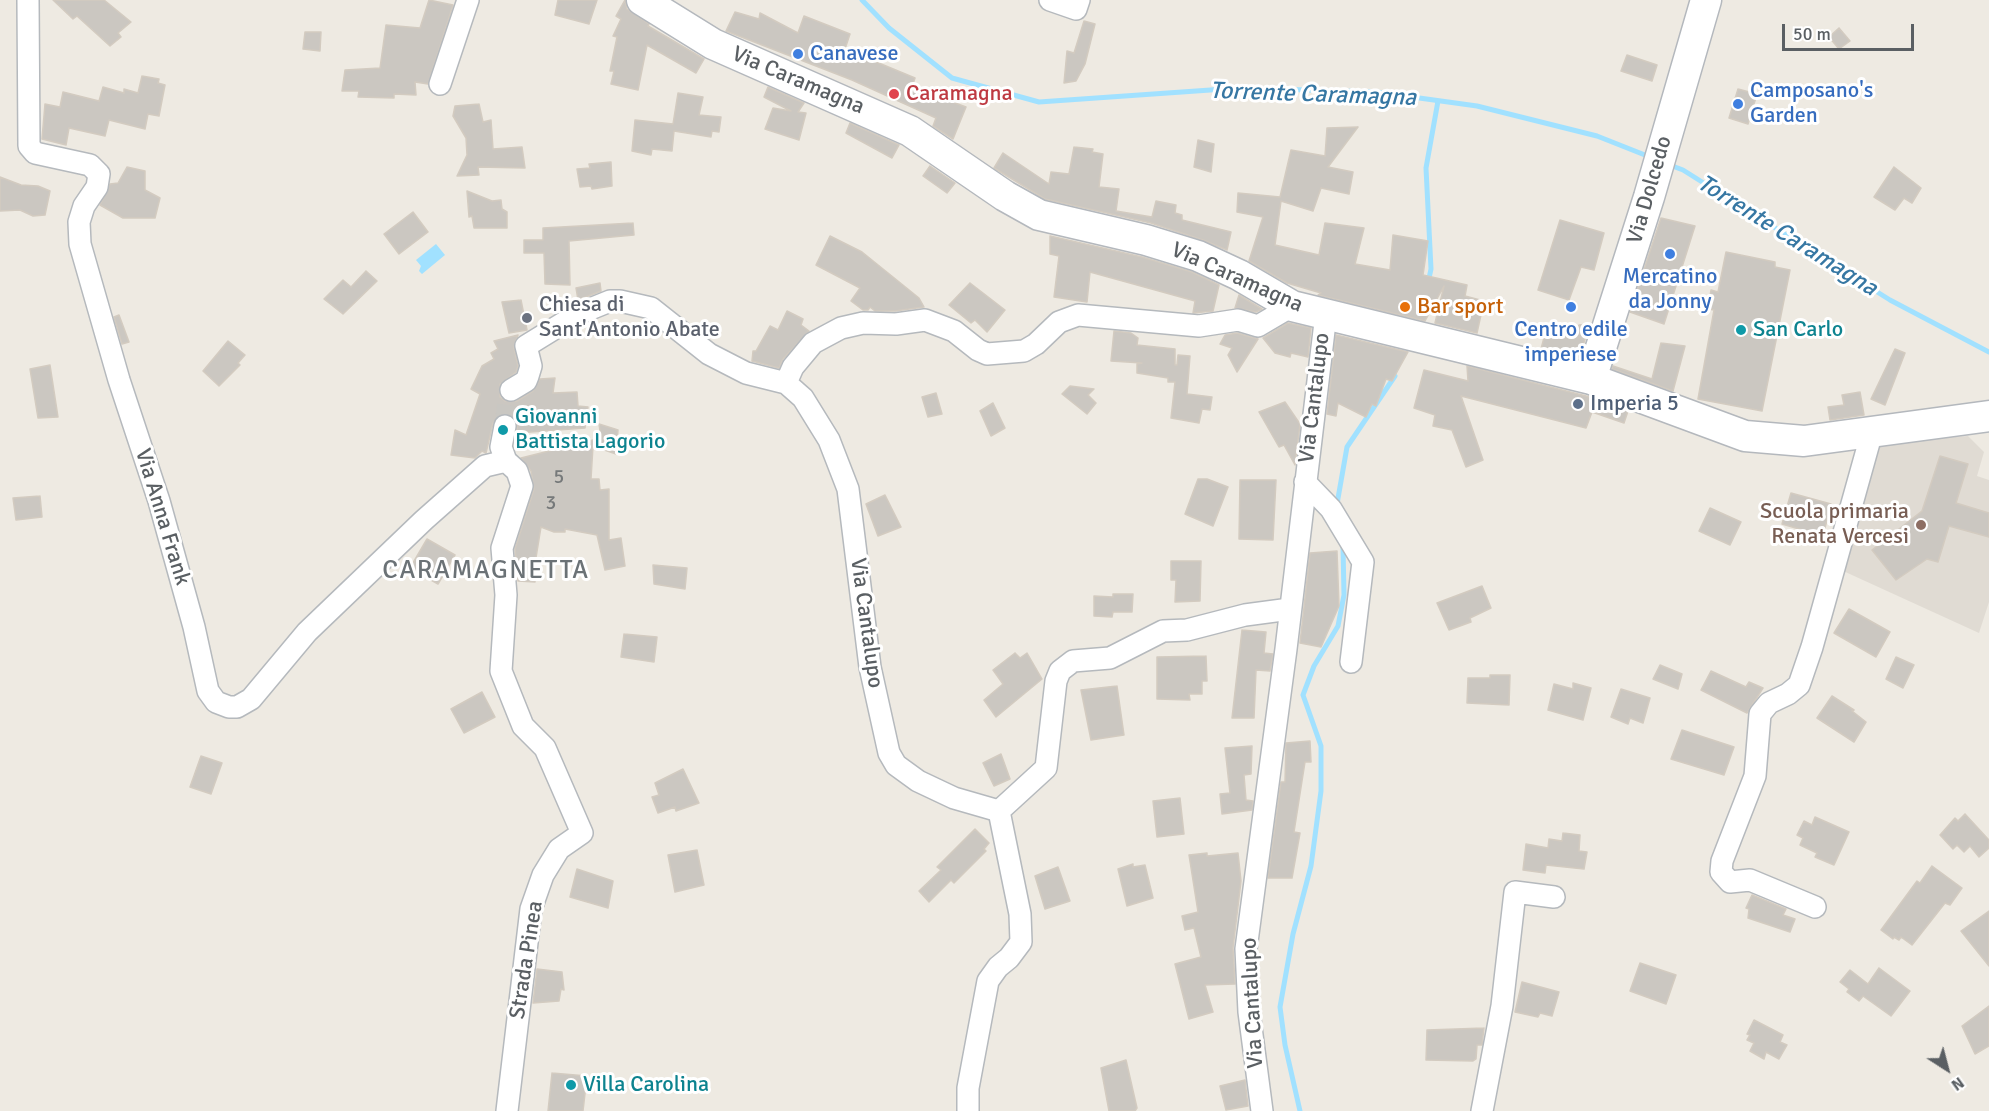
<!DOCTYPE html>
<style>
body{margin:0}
#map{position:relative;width:1989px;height:1111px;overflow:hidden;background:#eeeae2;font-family:Signika,sans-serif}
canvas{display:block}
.north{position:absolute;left:1917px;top:1039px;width:60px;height:60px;-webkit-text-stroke:4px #fff;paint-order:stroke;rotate:144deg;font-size:16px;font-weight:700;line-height:24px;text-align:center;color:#5a5f63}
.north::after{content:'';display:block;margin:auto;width:21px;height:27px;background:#5a5f63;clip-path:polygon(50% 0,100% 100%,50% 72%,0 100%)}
.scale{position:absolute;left:1782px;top:24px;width:132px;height:27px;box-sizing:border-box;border:3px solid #5a5f63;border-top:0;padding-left:8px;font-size:18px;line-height:21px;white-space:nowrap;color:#5a5f63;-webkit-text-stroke:4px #fff;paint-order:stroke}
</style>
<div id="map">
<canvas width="1989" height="1111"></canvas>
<div class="north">N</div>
<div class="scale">50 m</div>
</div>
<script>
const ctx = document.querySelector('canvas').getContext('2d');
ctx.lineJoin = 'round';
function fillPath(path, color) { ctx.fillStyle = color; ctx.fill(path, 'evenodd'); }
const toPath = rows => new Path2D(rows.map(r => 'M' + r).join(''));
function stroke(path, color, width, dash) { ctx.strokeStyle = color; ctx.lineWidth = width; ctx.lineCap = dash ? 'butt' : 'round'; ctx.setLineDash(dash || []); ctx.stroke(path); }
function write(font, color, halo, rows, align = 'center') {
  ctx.font = font + ' Signika,sans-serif'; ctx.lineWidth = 6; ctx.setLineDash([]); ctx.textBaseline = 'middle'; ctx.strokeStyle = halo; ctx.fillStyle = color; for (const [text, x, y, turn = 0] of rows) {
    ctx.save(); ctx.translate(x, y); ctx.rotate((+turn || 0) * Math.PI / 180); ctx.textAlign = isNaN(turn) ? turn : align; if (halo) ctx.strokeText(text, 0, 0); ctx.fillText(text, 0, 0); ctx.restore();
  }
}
fillPath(toPath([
 [1968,436,1984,452,1977,476,1989,480,1989,602,1979,633,1841,570,1876,443]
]), '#e0dbd3');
fillPath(toPath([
 [436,244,445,255,422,274,419,271,421,266,416,260]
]), '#a1e1ff');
stroke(toPath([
 [862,0,889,28,952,78,1039,102,1239,88,1376,92,1477,106,1597,136,1650,157],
 [1667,164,1683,170,1890,300,1989,352],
 [1428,283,1431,269,1426,168,1438,101],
 [1337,504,1347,447,1395,376],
 [1300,1111,1285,1045,1280,1007,1293,934,1311,866,1321,791,1321,746,1303,695,1314,666,1338,626,1344,595,1343,546]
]), '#a1e1ff', 5);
const building = toPath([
 [53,0,104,0,131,22,118,33,121,37,110,46,77,16,73,19,53,0],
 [429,0,453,5,428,84,415,82,416,95,394,94,394,98,358,97,359,91,342,91,345,70,380,68,386,25,420,28,429,0],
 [558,0,597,0,589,24,555,15,558,0],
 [625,0,627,9,649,24,648,26,704,59,696,73,647,45,638,90,611,84,614,71,610,71,617,37,613,36,621,19,616,16,625,0],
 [735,12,759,19,760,13,798,33,804,16,850,34,845,49,915,78,912,87,966,107,953,139,933,126,936,118,852,80,726,31,735,12],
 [1084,21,1095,24,1085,64,1076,81,1064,83,1067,51,1074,53,1084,21],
 [1839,28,1850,41,1839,49,1829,37,1839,28],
 [305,32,321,32,320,51,303,49,305,32],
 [1627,55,1657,65,1652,81,1621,71,1627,55],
 [142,76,159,79,158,83,165,85,159,116,148,114,145,129,109,120,105,136,69,128,66,145,42,139,45,104,60,107,63,92,99,101,103,87,124,93,124,89,138,93,142,76],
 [768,87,804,103,798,112,806,113,799,140,765,129,773,108,791,111,764,97,768,87],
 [1738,89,1757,94,1748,124,1729,118,1738,89],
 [678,93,703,97,699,115,721,117,719,132,712,131,711,137,674,131,672,151,652,149,651,155,632,151,635,120,673,124,678,93],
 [479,104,483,122,491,120,493,149,522,147,525,168,478,167,479,175,457,176,467,155,466,138,453,116,455,106,479,104],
 [850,123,899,145,892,158,846,133,850,123],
 [1358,127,1328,167,1353,172,1349,194,1321,188,1313,211,1281,201,1275,245,1319,255,1325,223,1364,228,1355,264,1390,270,1393,235,1428,241,1423,275,1467,285,1465,296,1484,301,1477,333,1435,323,1444,286,1425,321,1318,295,1321,293,1287,283,1249,261,1263,217,1237,212,1238,193,1280,197,1291,150,1325,156,1327,128,1358,127],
 [1198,140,1214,144,1211,172,1194,167,1198,140],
 [1074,147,1093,149,1092,152,1103,154,1099,187,1119,189,1116,211,1152,217,1156,201,1176,205,1175,213,1182,215,1182,220,1231,232,1227,250,1203,240,1151,223,1045,199,994,168,1003,153,1049,184,1051,172,1069,174,1074,147],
 [611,162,612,186,592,189,591,186,580,187,577,169,590,168,589,164,611,162],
 [930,166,955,183,947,193,923,176,930,166],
 [127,167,145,171,145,190,160,198,155,218,123,218,100,205,110,184,118,183,127,167],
 [1894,167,1921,188,1912,203,1904,198,1895,210,1874,197,1894,167],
 [0,177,21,185,38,186,50,191,45,215,33,216,20,210,0,211,0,177],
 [467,191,492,201,501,200,502,209,507,212,507,228,474,228,472,216,469,217,467,191],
 [413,212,428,232,399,254,384,234,413,212],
 [1661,218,1695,226,1664,324,1630,312,1661,218],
 [1560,220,1604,233,1594,270,1581,267,1569,300,1538,290,1560,220],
 [633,223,634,235,569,241,570,285,545,284,544,253,524,253,524,240,543,240,543,228,633,223],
 [830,236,862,252,919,298,924,307,895,311,875,311,870,307,868,310,863,310,851,301,860,288,816,265,830,236],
 [1050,236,1142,257,1192,272,1219,285,1213,311,1193,313,1195,301,1090,272,1087,302,1054,297,1059,256,1050,254,1050,236],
 [1726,252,1775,262,1775,267,1790,270,1762,411,1698,399,1714,310,1708,309,1711,290,1718,292,1726,252],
 [366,271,377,281,343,314,324,299,343,280,351,287,366,271],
 [600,283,601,291,578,300,576,288,600,283],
 [970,283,1005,310,987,332,975,320,971,323,949,305,970,283],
 [1239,295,1262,309,1256,312,1235,308,1239,295],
 [521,300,527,330,509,333,502,302,521,300],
 [787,311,803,319,801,325,809,331,783,359,779,368,752,361,753,351,756,351,770,326,778,330,787,311],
 [119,315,129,342,122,344,114,317,119,315],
 [1288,323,1311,328,1308,357,1291,353,1290,357,1275,353,1263,338,1288,323],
 [1590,324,1579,358,1541,349,1546,330,1556,328,1577,333,1579,325,1590,324],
 [1114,331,1131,333,1138,338,1137,345,1175,349,1175,365,1177,365,1178,355,1190,356,1187,394,1212,397,1210,410,1202,409,1199,423,1171,418,1175,382,1168,382,1168,378,1137,373,1137,364,1142,363,1111,361,1114,331],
 [1237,333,1258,339,1237,372,1228,355,1232,348,1220,344,1225,335,1237,333],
 [518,335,514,348,518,366,516,372,500,384,500,397,505,401,517,401,533,391,540,379,555,378,553,393,577,392,578,406,588,407,585,428,517,433,517,422,514,417,501,414,493,423,486,453,482,451,475,458,451,455,455,430,466,435,480,394,471,389,482,366,494,359,491,353,498,349,494,341,518,335],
 [1336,335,1408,352,1392,381,1386,379,1376,406,1372,404,1366,417,1338,403,1336,416,1327,414,1336,335],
 [228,341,245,355,238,363,240,365,219,386,203,371,228,341],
 [1661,343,1685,346,1673,391,1612,369,1613,366,1652,379,1661,343],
 [1895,349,1905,353,1885,405,1871,399,1895,349],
 [50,365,58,417,38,418,30,369,50,365],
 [1467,366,1586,396,1628,411,1624,423,1592,412,1586,428,1461,396,1483,460,1466,467,1452,430,1433,426,1435,415,1414,408,1424,370,1468,381,1467,366],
 [1070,386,1094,389,1088,395,1096,403,1087,414,1062,394,1070,386],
 [1860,392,1864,415,1830,420,1828,407,1844,405,1842,395,1860,392],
 [936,393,942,414,928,417,922,397,936,393],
 [1285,402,1300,424,1295,465,1284,445,1279,447,1259,412,1285,402],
 [993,403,1005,428,991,436,980,411,993,403],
 [599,424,618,430,616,454,593,446,591,479,599,479,600,490,609,489,609,540,621,538,625,566,605,570,597,535,565,529,565,532,554,532,541,527,534,570,535,582,518,581,515,549,534,489,531,471,521,458,601,438,599,424],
 [1940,456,1968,464,1956,503,1989,513,1989,537,1949,526,1938,562,1927,559,1896,580,1872,550,1922,511,1940,456],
 [1198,479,1207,479,1228,487,1213,526,1185,514,1198,479],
 [1240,480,1276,480,1273,540,1239,539,1240,480],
 [1791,493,1831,504,1823,536,1782,524,1791,493],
 [885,495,901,527,878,536,866,504,885,495],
 [40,496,42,517,16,520,13,498,40,496],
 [1710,508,1741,522,1730,545,1699,531,1710,508],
 [427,539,455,555,438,584,410,568,427,539],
 [1337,551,1339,606,1321,647,1300,643,1310,553,1337,551],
 [1171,561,1201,561,1200,601,1175,602,1176,580,1171,580,1171,561],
 [653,565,687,568,685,589,654,584,653,565],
 [1482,586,1491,608,1470,618,1471,622,1449,630,1437,603,1482,586],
 [1113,594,1133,594,1132,612,1113,612,1112,617,1094,616,1094,596,1113,597,1113,594],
 [1849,609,1890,632,1876,657,1834,633,1849,609],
 [1242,630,1266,632,1264,653,1273,654,1270,671,1256,670,1254,718,1232,718,1242,630],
 [624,634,657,637,654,662,621,657,624,634],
 [1015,653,1020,658,1027,653,1042,679,996,717,984,700,1003,684,993,670,1015,653],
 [1206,656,1207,681,1202,681,1202,694,1189,694,1190,700,1157,699,1157,657,1206,656],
 [1896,657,1914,665,1903,688,1886,679,1896,657],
 [1660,665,1682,674,1678,689,1653,679,1660,665],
 [1711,671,1746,687,1749,682,1763,688,1747,713,1701,690,1711,671],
 [1490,675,1510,675,1509,705,1467,703,1468,678,1490,678,1490,675],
 [1573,683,1591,688,1583,720,1548,710,1554,684,1573,689,1573,683],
 [1117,686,1124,735,1091,740,1081,690,1117,686],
 [1621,689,1650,698,1643,723,1630,718,1628,724,1611,717,1621,689],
 [482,692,495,717,464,733,451,709,482,692],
 [1832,696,1854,710,1852,711,1866,722,1854,742,1817,718,1832,696],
 [1682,730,1734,747,1724,775,1671,759,1682,730],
 [1310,741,1311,762,1305,762,1294,832,1300,833,1292,878,1268,878,1281,782,1285,782,1286,743,1310,741],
 [1252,746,1251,774,1244,775,1246,800,1253,801,1252,810,1222,814,1220,794,1230,793,1225,748,1252,746],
 [1001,754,1010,779,994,786,983,763,1001,754],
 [201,756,222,763,211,794,190,787,201,756],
 [683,769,699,803,676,811,675,807,658,813,652,797,659,795,655,783,683,769],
 [1180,798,1184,834,1157,837,1153,801,1180,798],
 [1965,814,1989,840,1989,848,1979,857,1970,846,1964,852,1957,845,1953,849,1940,835,1955,818,1958,821,1965,814],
 [1815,817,1849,832,1834,865,1815,857,1817,853,1800,845,1803,838,1797,835,1804,821,1812,825,1815,817],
 [975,829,989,843,984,849,986,851,954,883,951,880,929,902,919,891,941,870,937,867,975,829],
 [1563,833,1580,835,1579,851,1587,852,1584,869,1546,865,1545,873,1523,870,1526,844,1548,848,1549,839,1562,841,1563,833],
 [697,850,704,885,675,892,668,855,697,850],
 [1207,853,1207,856,1238,853,1241,881,1233,948,1235,984,1205,985,1213,1012,1189,1019,1175,964,1201,957,1194,928,1185,930,1182,916,1198,912,1189,855,1207,853],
 [1133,864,1133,867,1145,865,1153,898,1127,906,1118,869,1133,864],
 [1932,866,1962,888,1950,905,1945,903,1912,945,1901,937,1899,940,1894,937,1893,939,1881,930,1917,881,1920,883,1932,866],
 [1058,867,1070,901,1045,909,1035,876,1058,867],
 [577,869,613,881,608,908,570,897,577,869],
 [1752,895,1786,909,1783,915,1795,919,1790,932,1748,918,1749,909,1746,908,1752,895],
 [1989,911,1989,966,1961,931,1989,911],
 [1640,963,1676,975,1666,1004,1630,991,1640,963],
 [1879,968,1910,991,1891,1016,1863,996,1859,1001,1847,992,1849,989,1840,982,1850,970,1868,984,1879,968],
 [537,969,562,972,564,990,561,989,559,1001,533,1003,537,969],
 [1522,982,1559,992,1552,1016,1540,1013,1538,1017,1515,1012,1522,982],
 [1989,1006,1989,1046,1975,1054,1962,1026,1989,1006],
 [1754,1020,1783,1035,1780,1042,1787,1045,1779,1059,1766,1052,1764,1059,1750,1051,1754,1043,1747,1040,1750,1035,1747,1034,1754,1020],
 [1484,1028,1482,1045,1477,1045,1476,1059,1473,1061,1426,1060,1427,1030,1484,1028],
 [1126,1060,1137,1108,1135,1111,1109,1111,1101,1068,1126,1060],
 [552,1073,587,1076,583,1111,548,1111,552,1073],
 [1245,1080,1248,1106,1226,1110,1220,1086,1245,1080]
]);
fillPath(building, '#cbc7c1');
stroke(building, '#d3cbc0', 1.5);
stroke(toPath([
 [505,426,508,402]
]), '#c9c7c2', 21, [21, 10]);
const street = toPath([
 [28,0,29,146,35,153,90,165,99,174,97,187,84,206,79,222,80,244,119,380,159,501,194,627,208,691,216,702,229,707,237,707,251,699,307,632,424,520,485,466,506,461],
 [1050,0,1076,9,1079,0],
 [440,84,468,0],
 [786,383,793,367,813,343,841,328,863,323,896,324,925,320,954,331,978,350,987,354,1024,351,1036,344,1059,322,1078,315,1199,326,1238,320,1258,326,1292,306],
 [511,390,526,381,528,376,531,366,526,346,578,314,610,301,620,301,651,308,709,354,746,373,786,383,803,398,829,440,848,489,870,667,889,753,896,765,918,781,954,798,999,811],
 [505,426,501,447,506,461],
 [506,461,517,471,522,486,502,548,506,595,501,671,523,726,545,748,582,833,559,849,543,875,531,909,507,1111],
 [1305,482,1331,509,1363,562,1351,662],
 [1815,907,1750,880,1730,882,1721,872,1722,861,1755,776,1760,714,1769,703,1788,694,1799,685,1812,647,1872,432],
 [968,1111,968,1088,988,981,998,967,1009,958,1021,942,1020,914,999,811,1046,768,1056,681,1060,671,1073,661,1110,658,1163,631,1187,630,1245,615,1290,609],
 [1262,1111,1249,1012,1246,949,1286,649,1326,314],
 [1482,1111,1502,1006,1515,892,1554,897]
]);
const secondary = toPath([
 [642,0,713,44,910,131,1005,196,1039,215,1146,240,1198,256,1239,275,1292,306,1591,379,1745,436,1804,441,1989,416],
 [1591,379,1649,197,1706,0]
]);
stroke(street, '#b5b9bd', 24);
stroke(secondary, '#b4b8bd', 33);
stroke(street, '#fff', 21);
stroke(secondary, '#fff', 30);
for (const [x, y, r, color] of [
 [798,54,6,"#3f7fe0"],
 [894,94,6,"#e0444e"],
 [1738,104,6,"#3f7fe0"],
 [1670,254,6,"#3f7fe0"],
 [1405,307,6,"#e8710a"],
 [1571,307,6,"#3f7fe0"],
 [527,318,6,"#6b7280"],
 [1741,330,6,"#0f9aa8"],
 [1578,404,6,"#5c6f8a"],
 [503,430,6,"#0f9aa8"],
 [1921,525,6,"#8d6e63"],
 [571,1085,6,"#0f9aa8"]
]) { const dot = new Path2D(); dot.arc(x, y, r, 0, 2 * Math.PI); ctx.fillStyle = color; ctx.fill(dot); stroke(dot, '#fff', 2); }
write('20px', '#76797a', null, [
 ["5",559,478],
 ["3",551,504]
]);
write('22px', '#366cbe', '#fff', [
 ["Canavese",810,54],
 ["Camposano's",1750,91],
 ["Garden",1750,116],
 ["Mercatino",1670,277,"center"],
 ["da Jonny",1670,302,"center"],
 ["Centro edile",1571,330,"center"],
 ["imperiese",1571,355,"center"]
], 'left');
write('22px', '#5a5f63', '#fff', [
 ["Via Caramagna",798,81,23],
 ["Via Dolcedo",1650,190,-74],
 ["Via Caramagna",1237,278,24],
 ["Via Cantalupo",1315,398,-83],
 ["Via Anna Frank",162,517,73],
 ["Via Cantalupo",866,623,82],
 ["Strada Pinea",527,960,-81],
 ["Via Cantalupo",1253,1003,-93]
]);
write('22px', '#be3a42', '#fff', [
 ["Caramagna",906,94]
], 'left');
write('22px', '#5b616d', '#fff', [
 ["Chiesa di",539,305],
 ["Sant'Antonio Abate",539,330]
], 'left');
write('22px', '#c56008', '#fff', [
 ["Bar sport",1417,307]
], 'left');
write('22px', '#0d838f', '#fff', [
 ["San Carlo",1753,330],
 ["Giovanni",515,417],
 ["Battista Lagorio",515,442],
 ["Villa Carolina",583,1085]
], 'left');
write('22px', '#4e5e75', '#fff', [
 ["Imperia 5",1590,404]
], 'left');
write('22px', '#785e54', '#fff', [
 ["Scuola primaria",1909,512],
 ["Renata Vercesi",1909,537]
], 'right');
write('italic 24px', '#3677a3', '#fff', [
 ["Torrente Caramagna",1313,95,2],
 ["Torrente Caramagna",1787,236,32]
]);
ctx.letterSpacing = '1.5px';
write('26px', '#6b7276', '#fff', [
 ["CARAMAGNETTA",486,571]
]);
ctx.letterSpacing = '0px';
</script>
